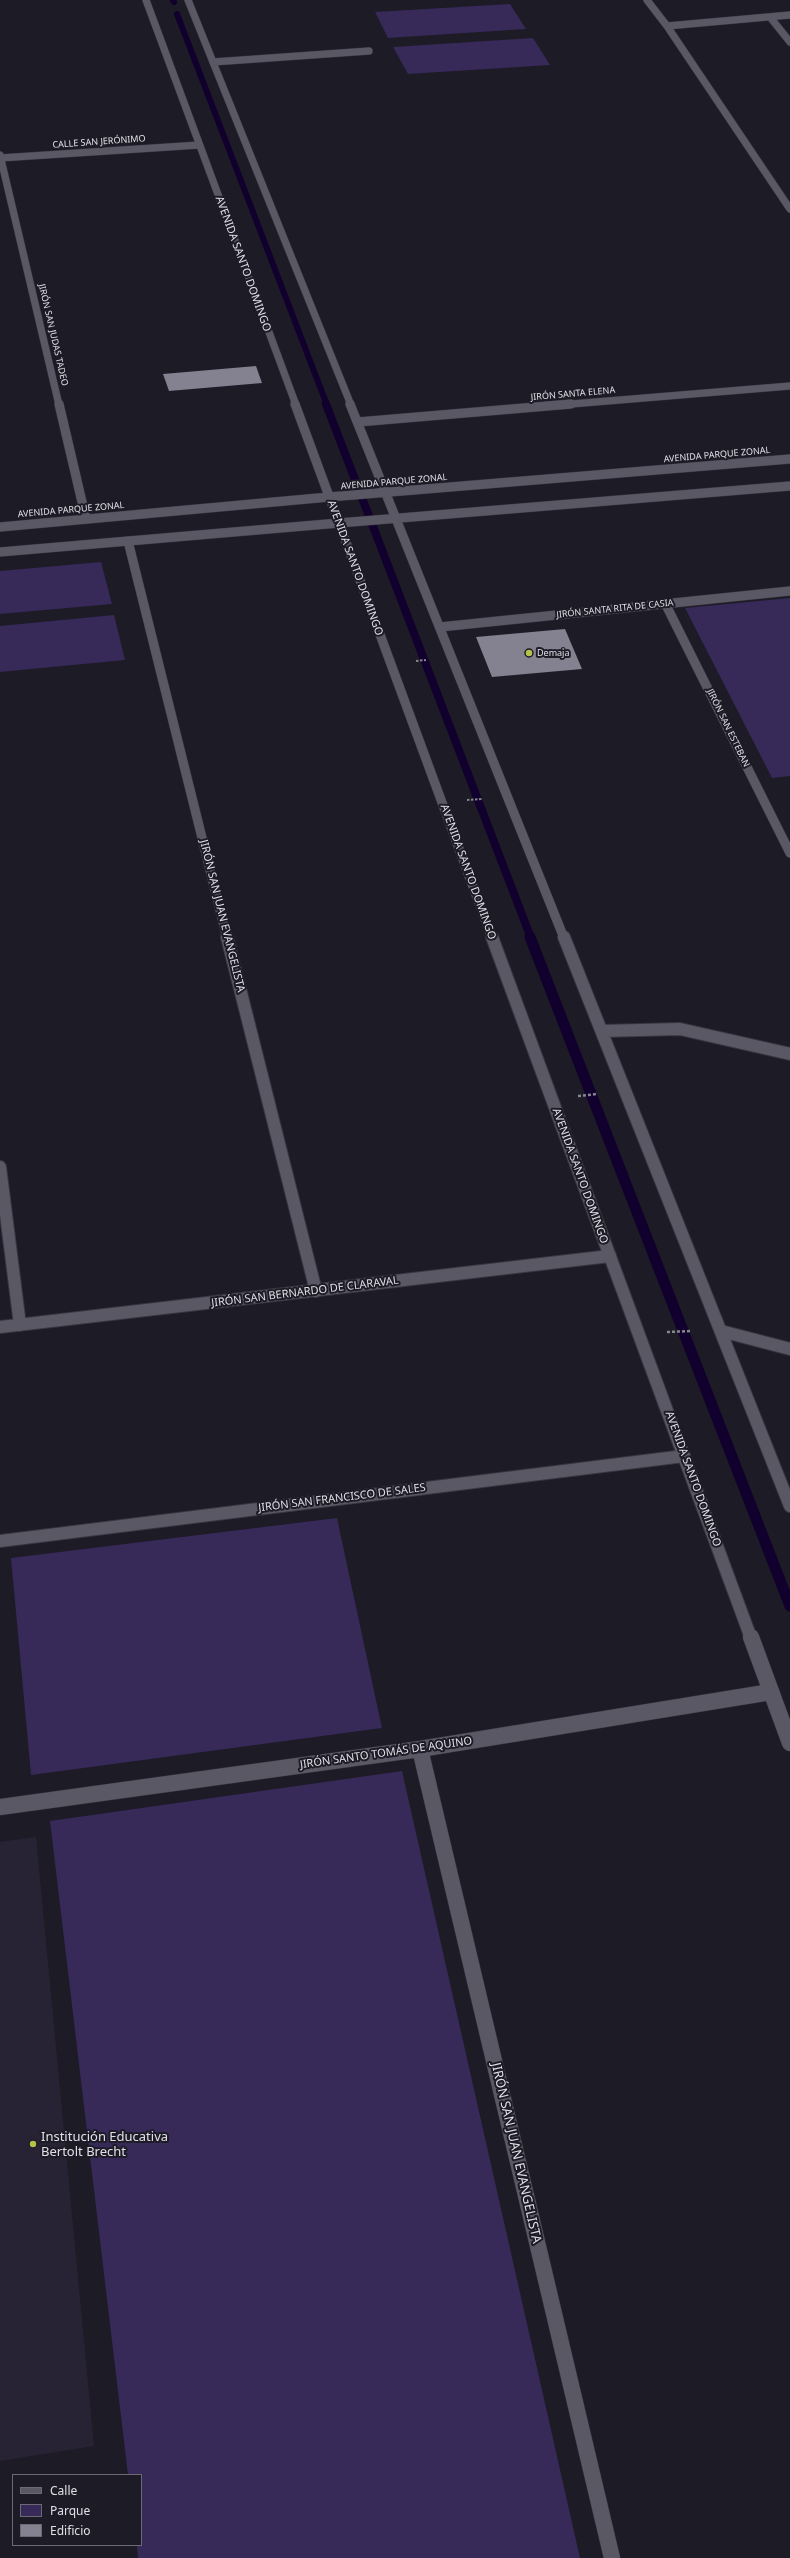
<!DOCTYPE html>
<meta charset="utf-8">
<style>
body{margin:0}
#map{position:relative;width:790px;height:2558px;overflow:hidden;background:#1d1b26;font-family:"Noto Sans",sans-serif}
canvas{display:block}
.legend{position:absolute;left:12px;top:2474px;width:130px;height:72px;box-sizing:border-box;background:#1d1b26;border:1px solid #6b6973;margin:0;padding:5px 7px;list-style:none;font-size:12px;color:#e0dfe7}
.legend li{display:flex;align-items:center;gap:8px;height:20px}
.legend b{width:20px;border:1px solid #6b6973}
</style>
<div id="map">
<canvas width="790" height="2558"></canvas>
<ul class="legend">
<li><b style="height:5px;background:#5b5866"></b>Calle</li>
<li><b style="height:11px;background:#372958"></b>Parque</li>
<li><b style="height:11px;background:#848190"></b>Edificio</li>
</ul>
</div>
<script>
const ctx = document.querySelector('canvas').getContext('2d');
ctx.lineJoin = 'round';
function fillPath(path, color) { ctx.fillStyle = color; ctx.fill(path, 'evenodd'); }
const toPath = rows => new Path2D(rows.map(r => 'M' + r).join(''));
function stroke(path, color, width, dash) { ctx.strokeStyle = color; ctx.lineWidth = width; ctx.lineCap = dash ? 'butt' : 'round'; ctx.setLineDash(dash || []); ctx.stroke(path); }
function write(font, color, halo, rows, align = 'center') {
  ctx.font = font + ' "Noto Sans",sans-serif'; ctx.lineWidth = 4; ctx.setLineDash([]); ctx.textBaseline = 'middle'; ctx.strokeStyle = halo; ctx.fillStyle = color; for (const [text, x, y, turn = 0] of rows) {
    ctx.save(); ctx.translate(x, y); ctx.rotate((+turn || 0) * Math.PI / 180); ctx.textAlign = isNaN(turn) ? turn : align; if (halo) ctx.strokeText(text, 0, 0); ctx.fillText(text, 0, 0); ctx.restore();
  }
}
fillPath(toPath([
 [36,1837,94,2446,0,2461,0,1842]
]), '#272334');
fillPath(toPath([
 [510,4,526,29,388,38,375,12],
 [533,38,550,65,408,74,393,47],
 [101,562,112,604,0,614,0,571],
 [790,598,790,776,772,778,685,608],
 [114,615,125,660,0,672,0,626],
 [337,1518,382,1728,31,1775,11,1558],
 [402,1771,580,2558,138,2558,137,2545,141,2545,141,2475,128,2475,50,1821]
]), '#372958');
stroke(toPath([
 [173,0,174,2],
 [177,14,327,405]
]), '#11002d', 6);
stroke(toPath([
 [326,404,531,938]
]), '#11002d', 8);
stroke(toPath([
 [530,937,790,1606]
]), '#11002d', 11);
fillPath(toPath([
 [256,366,262,383,169,391,163,374],
 [565,629,582,669,492,677,476,637]
]), '#848190');
const lane = toPath([
 [213,62,369,51]
]);
const streetFar3 = toPath([
 [188,0,351,405],
 [647,0,667,26,790,209],
 [770,17,790,42],
 [667,26,790,15],
 [0,155,59,405],
 [0,158,199,145],
 [559,405,790,386]
]);
const streetFar2 = toPath([
 [59,404,86,519],
 [350,404,564,938],
 [358,422,571,404],
 [329,497,790,459],
 [339,523,790,486],
 [128,541,227,938],
 [665,603,790,853],
 [440,627,790,591]
]);
const streetFar1 = toPath([
 [227,937,316,1291],
 [564,937,790,1506],
 [602,1031,680,1029,790,1054],
 [0,1167,20,1325],
 [0,1327,610,1256],
 [721,1331,790,1349],
 [0,1541,684,1456]
]);
const street = toPath([
 [420,1749,612,2558],
 [0,1807,420,1749,771,1692]
]);
const secondaryFar3 = toPath([
 [146,0,296,405]
]);
const secondaryFar2 = toPath([
 [295,404,492,938],
 [0,527,329,497],
 [0,552,339,523]
]);
const secondaryFar1 = toPath([
 [492,937,751,1638]
]);
const secondary = toPath([
 [751,1637,790,1743]
]);
stroke(lane, '#38363f', 8);
stroke(streetFar3, '#38363f', 8);
stroke(streetFar2, '#38363f', 10);
stroke(streetFar1, '#38363f', 14);
stroke(street, '#38363f', 17);
stroke(secondaryFar3, '#38363f', 8);
stroke(secondaryFar2, '#38363f', 10);
stroke(secondaryFar1, '#38363f', 14);
stroke(secondary, '#38363f', 17);
stroke(toPath([
 [416,661,426,660],
 [467,800,482,799]
]), '#87868f', 2, [2.5, 1.5]);
stroke(toPath([
 [578,1096,597,1094],
 [667,1332,692,1331]
]), '#87868f', 2.5, [3, 2]);
stroke(lane, '#5b5866', 7);
stroke(streetFar3, '#5b5866', 7);
stroke(streetFar2, '#5b5866', 9);
stroke(streetFar1, '#5b5866', 12);
stroke(street, '#5b5866', 16);
stroke(secondaryFar3, '#5b5866', 7);
stroke(secondaryFar2, '#5b5866', 9);
stroke(secondaryFar1, '#5b5866', 12);
stroke(secondary, '#5b5866', 16);
for (const [x, y, r, color] of [
 [529,653,4,"#b5c249"],
 [33,2144,4,"#b5c249"]
]) { const dot = new Path2D(); dot.arc(x, y, r, 0, 2 * Math.PI); ctx.fillStyle = color; ctx.fill(dot); stroke(dot, '#1d1b26', 1.5); }
write('9px', '#e0dfe7', '#1d1b26', [
 ["CALLE SAN JERÓNIMO",99,142,-4],
 ["JIRÓN SAN JUDAS TADEO",53,335,77],
 ["JIRÓN SANTA ELENA",573,394,-5],
 ["AVENIDA PARQUE ZONAL",717,455,-5],
 ["AVENIDA PARQUE ZONAL",394,482,-5],
 ["AVENIDA PARQUE ZONAL",71,510,-5],
 ["JIRÓN SANTA RITA DE CASIA",615,609,-6],
 ["JIRÓN SAN ESTEBAN",728,728,64]
]);
write('9px', '#e0dfe7', '#1d1b26', [
 ["Demaja",537,653]
], 'left');
write('11px', '#e0dfe7', '#1d1b26', [
 ["AVENIDA SANTO DOMINGO",243,264,70],
 ["AVENIDA SANTO DOMINGO",355,568,70],
 ["AVENIDA SANTO DOMINGO",468,872,70],
 ["JIRÓN SAN JUAN EVANGELISTA",222,916,76],
 ["AVENIDA SANTO DOMINGO",580,1176,70],
 ["JIRÓN SAN BERNARDO DE CLARAVAL",305,1292,-7],
 ["AVENIDA SANTO DOMINGO",693,1479,70],
 ["JIRÓN SAN FRANCISCO DE SALES",342,1498,-7],
 ["JIRÓN SANTO TOMÁS DE AQUINO",386,1753,-8]
]);
write('13px', '#e0dfe7', '#1d1b26', [
 ["Institución Educativa",41,2137],
 ["Bertolt Brecht",41,2152]
], 'left');
write('13px', '#e0dfe7', '#1d1b26', [
 ["JIRÓN SAN JUAN EVANGELISTA",516,2153,77]
]);
</script>
